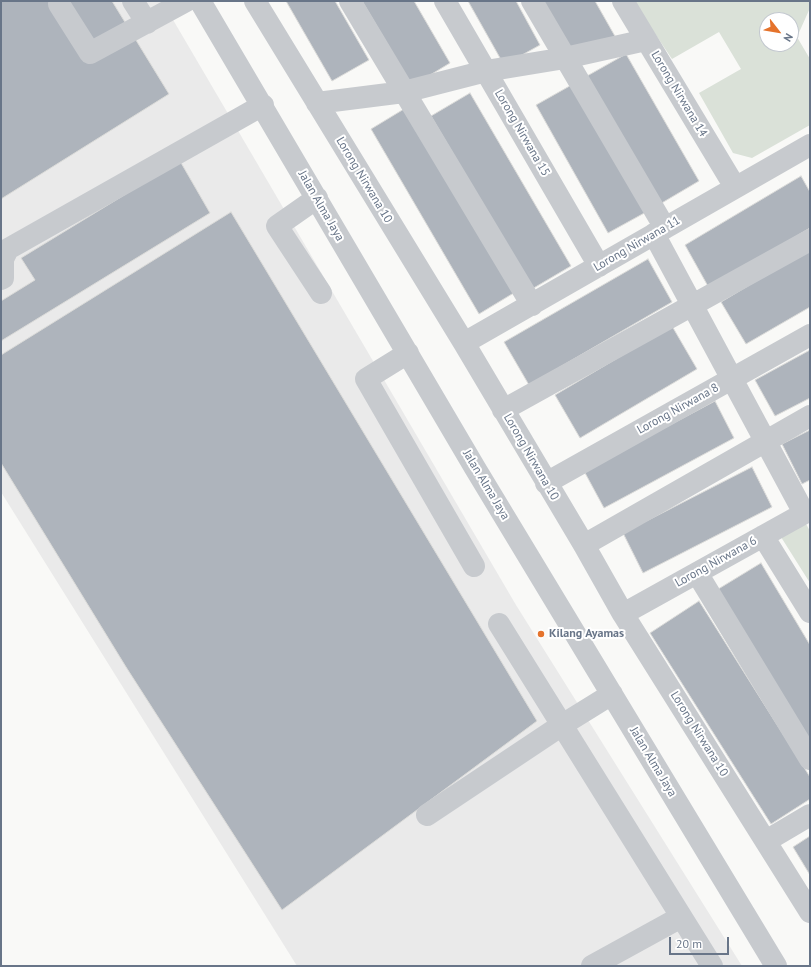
<!DOCTYPE html>
<style>
body{margin:0}
#map{position:relative;width:811px;height:967px;overflow:hidden;background:#f9f9f7;font-family:"PT Sans",sans-serif}
canvas{display:block}
.frame{position:absolute;inset:0;border:2px solid #687588;pointer-events:none}
.north{position:absolute;left:759px;top:12px;width:40px;height:40px;box-sizing:border-box;background:#fff;border:1px solid #c3c8cf;border-radius:50%;rotate:121deg;font-size:11px;font-weight:700;line-height:16px;text-align:center;color:#687588}
.north::after{content:'';display:block;margin:auto;width:14px;height:18px;background:#e5732c;clip-path:polygon(50% 0,100% 100%,50% 72%,0 100%)}
.scale{position:absolute;left:669px;top:937px;width:60px;height:18px;box-sizing:border-box;border:2px solid #687588;border-top:0;padding-left:5px;font-size:12px;line-height:14px;white-space:nowrap;color:#687588;-webkit-text-stroke:3px #fff;paint-order:stroke}
</style>
<div id="map">
<canvas width="811" height="967"></canvas>
<div class="frame"></div>
<div class="north">N</div>
<div class="scale">20 m</div>
</div>
<script>
const ctx = document.querySelector('canvas').getContext('2d');
ctx.lineJoin = 'round';
function fillPath(path, color) { ctx.fillStyle = color; ctx.fill(path, 'evenodd'); }
const toPath = rows => new Path2D(rows.map(r => 'M' + r).join(''));
function stroke(path, color, width, dash) { ctx.strokeStyle = color; ctx.lineWidth = width; ctx.lineCap = dash ? 'butt' : 'round'; ctx.setLineDash(dash || []); ctx.stroke(path); }
function write(font, color, halo, rows, align = 'center') {
  ctx.font = font + ' "PT Sans",sans-serif'; ctx.lineWidth = 4; ctx.setLineDash([]); ctx.textBaseline = 'middle'; ctx.strokeStyle = halo; ctx.fillStyle = color; for (const [text, x, y, turn = 0] of rows) {
    ctx.save(); ctx.translate(x, y); ctx.rotate((+turn || 0) * Math.PI / 180); ctx.textAlign = isNaN(turn) ? turn : align; if (halo) ctx.strokeText(text, 0, 0); ctx.fillText(text, 0, 0); ctx.restore();
  }
}
fillPath(toPath([
 [1,1,162,1,516,605,742,966,297,966,1,492]
]), '#eaeaea');
fillPath(toPath([
 [633,1,810,1,810,8,797,37,810,59,810,125,752,158,733,153,699,93,741,69,719,32,672,59],
 [767,20,791,20,791,44,767,44],
 [806,524,810,531,810,583,781,537]
]), '#dae1d8');
const building = toPath([
 [1,1,112,1,169,94,1,199,1,1],
 [286,1,335,1,369,60,332,81,286,1],
 [362,1,414,1,450,63,412,86,362,1],
 [468,1,516,1,540,45,504,65,468,1],
 [543,1,595,1,616,38,570,47,543,1],
 [626,54,699,181,660,204,587,76,626,54],
 [575,83,648,211,608,233,536,105,575,83],
 [470,93,571,266,532,289,431,116,470,93],
 [409,106,517,291,479,314,371,129,409,106],
 [180,161,210,213,1,341,1,301,35,280,21,258,180,161],
 [801,176,810,192,810,228,709,288,685,245,801,176],
 [231,212,537,721,282,910,126,667,1,463,1,355,231,212],
 [810,249,810,307,746,344,721,302,810,249],
 [648,259,672,302,529,385,504,342,648,259],
 [672,326,697,369,580,438,555,395,672,326],
 [810,350,810,398,775,416,755,380,810,350],
 [715,401,734,438,604,508,584,471,715,401],
 [810,430,810,480,802,484,782,444,810,430],
 [752,467,772,507,643,573,623,533,752,467],
 [761,563,810,645,810,748,715,591,761,563],
 [699,601,810,777,810,799,771,824,650,633,699,601],
 [810,836,810,875,793,847,810,836]
]);
fillPath(building, '#aeb4bc');
stroke(building, '#dbdbd9', 1);
stroke(toPath([
 [133,1,147,23],
 [200,1,475,468,776,966],
 [255,1,464,343,584,545,623,614,810,912],
 [350,1,532,305],
 [445,1,599,266],
 [532,1,665,228],
 [623,1,735,187],
 [59,4,90,53,186,1],
 [317,103,404,92,486,71,565,58,646,40],
 [317,198,277,226,321,293],
 [654,234,804,513],
 [1,279,3,278,3,259,8,249,263,105],
 [464,343,810,145],
 [408,353,366,379,474,566],
 [503,410,810,240],
 [546,483,810,335],
 [763,536,810,612],
 [584,545,810,416],
 [697,573,810,759],
 [623,614,810,510],
 [499,624,712,966],
 [427,815,562,725,612,694],
 [766,841,810,815],
 [592,966,681,917]
]), '#c7cace', 22);
for (const [x, y, r, color] of [
 [541,634,4,"#e5732c"]
]) { const dot = new Path2D(); dot.arc(x, y, r, 0, 2 * Math.PI); ctx.fillStyle = color; ctx.fill(dot); stroke(dot, '#fff', 1.5); }
write('12px', '#687588', '#fff', [
 ["Lorong Nirwana 14",679,94,59],
 ["Lorong Nirwana 15",522,133,60],
 ["Lorong Nirwana 10",364,180,59],
 ["Jalan Alma Jaya",321,206,60],
 ["Lorong Nirwana 11",637,244,-30],
 ["Lorong Nirwana 8",678,409,-29],
 ["Lorong Nirwana 10",531,457,60],
 ["Jalan Alma Jaya",486,485,59],
 ["Lorong Nirwana 6",716,562,-29],
 ["Lorong Nirwana 10",699,734,58],
 ["Jalan Alma Jaya",653,762,59]
]);
write('bold 12px', '#687588', '#fff', [
 ["Kilang Ayamas",549,634]
], 'left');
</script>
